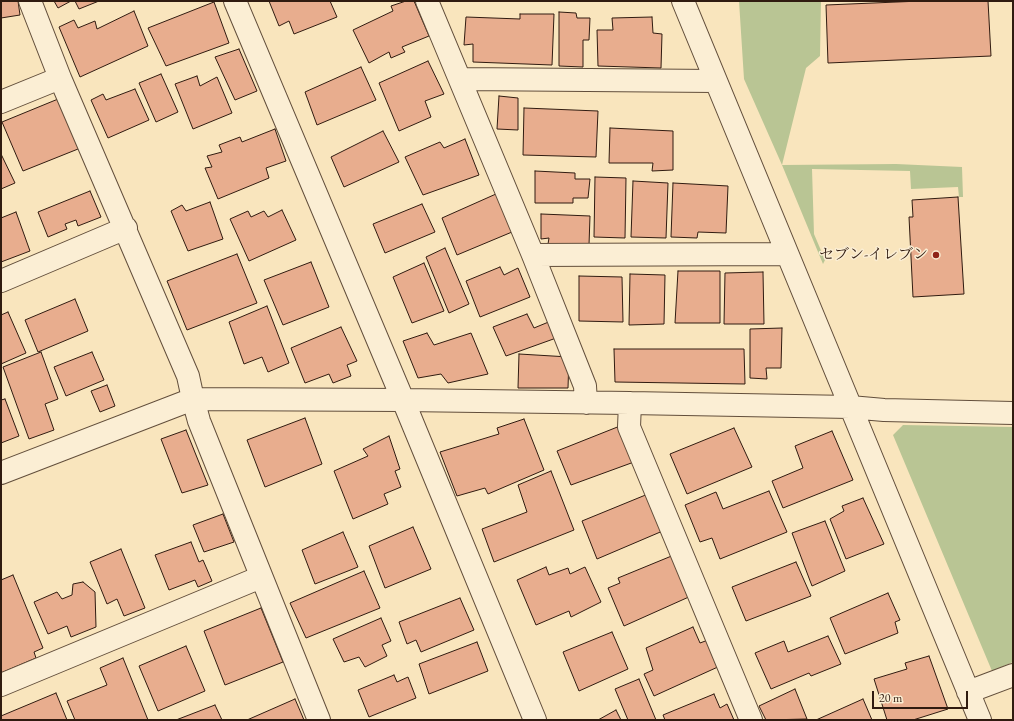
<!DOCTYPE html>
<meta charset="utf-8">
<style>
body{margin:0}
#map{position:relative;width:1014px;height:721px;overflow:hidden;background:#f9e5bd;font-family:"EB Garamond",serif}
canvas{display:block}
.frame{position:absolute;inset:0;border:2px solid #301b10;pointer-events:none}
.scale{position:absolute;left:872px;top:691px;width:96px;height:18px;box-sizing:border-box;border:2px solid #301b10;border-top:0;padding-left:5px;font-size:12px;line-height:14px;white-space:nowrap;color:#301b10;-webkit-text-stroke:3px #fbeed4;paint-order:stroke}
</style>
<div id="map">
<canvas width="1014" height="721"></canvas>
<div class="frame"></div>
<div class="scale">20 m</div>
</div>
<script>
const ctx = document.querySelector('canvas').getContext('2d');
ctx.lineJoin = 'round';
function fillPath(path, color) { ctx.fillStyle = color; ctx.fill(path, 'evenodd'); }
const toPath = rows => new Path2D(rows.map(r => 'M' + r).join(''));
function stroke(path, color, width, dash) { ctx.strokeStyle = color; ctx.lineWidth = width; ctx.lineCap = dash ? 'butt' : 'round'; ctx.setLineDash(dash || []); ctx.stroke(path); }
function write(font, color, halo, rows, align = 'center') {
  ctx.font = font + ' "EB Garamond","Noto Serif JP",serif'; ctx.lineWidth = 3; ctx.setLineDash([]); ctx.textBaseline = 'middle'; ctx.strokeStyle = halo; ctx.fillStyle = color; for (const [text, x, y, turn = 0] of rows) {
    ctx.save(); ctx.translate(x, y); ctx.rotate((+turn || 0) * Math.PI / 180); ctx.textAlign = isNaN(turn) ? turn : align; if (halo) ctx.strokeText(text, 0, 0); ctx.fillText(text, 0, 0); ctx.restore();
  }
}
fillPath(toPath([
 [739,1,821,1,820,56,806,68,782,165,896,164,962,167,963,197,959,197,958,187,911,189,910,171,812,169,814,234,825,260,823,264,782,165,744,79],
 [903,425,1013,427,1013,662,992,671,893,435]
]), '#b9c594');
const building = toPath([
 [1,1,18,1,20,15,1,18,1,1],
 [54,1,71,1,58,8,54,1],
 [75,1,99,1,79,9,75,1],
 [269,1,330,1,337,17,294,34,289,21,279,26,269,1],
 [406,1,414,1,429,36,402,47,405,52,391,58,389,52,369,63,353,30,393,11,391,6,406,1],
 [921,1,988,1,991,56,828,63,826,5,921,1],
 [214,2,229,43,166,66,148,28,214,2],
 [134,11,148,46,80,77,59,27,74,20,78,28,95,21,97,29,134,11],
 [559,12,576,13,577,18,590,18,589,40,583,40,583,67,559,66,559,12],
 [520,14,554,14,552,65,473,62,473,44,464,45,466,17,520,19,520,14],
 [652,17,653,33,662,34,661,68,598,66,597,30,613,30,612,18,652,17],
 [239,49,257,91,235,100,215,57,239,49],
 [428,61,444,94,425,101,431,117,399,131,379,83,428,61],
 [361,67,376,100,317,125,305,92,361,67],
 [161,74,178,112,156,122,139,83,161,74],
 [197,76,200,86,217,77,232,113,193,129,175,84,197,76],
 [135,89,149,120,108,138,91,100,103,94,106,100,135,89],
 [499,96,518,98,518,130,497,129,499,96],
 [63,97,83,147,23,171,2,122,63,97],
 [524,108,598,111,596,157,523,155,524,108],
 [610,128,673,131,673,170,652,171,653,163,609,163,610,128],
 [275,129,286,161,266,168,269,178,218,199,205,168,212,167,207,156,222,152,219,145,240,137,242,142,275,129],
 [383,131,399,162,344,187,331,157,383,131],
 [465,139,479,175,423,195,405,157,440,142,444,148,465,139],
 [1,154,15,183,1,189,1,154],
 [535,171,575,173,575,179,590,179,588,198,573,198,573,203,535,203,535,171],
 [595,177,626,178,625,238,594,237,595,177],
 [633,181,668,183,666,238,631,237,633,181],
 [673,183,728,186,726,233,698,232,697,238,671,237,673,183],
 [90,191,101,217,78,226,76,220,65,224,67,229,48,237,38,212,90,191],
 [496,194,512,232,457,255,442,218,496,194],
 [958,197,964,294,913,297,909,217,913,217,912,200,958,197],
 [210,202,223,239,188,251,171,211,182,205,186,211,210,202],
 [422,204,435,232,385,253,373,224,422,204],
 [282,210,296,240,249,261,230,219,248,211,251,217,264,211,268,217,282,210],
 [16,212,30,251,1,262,1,218,16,212],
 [541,214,590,216,589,245,548,244,549,238,541,239,541,214],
 [445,248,469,304,449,313,426,257,445,248],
 [237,254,257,303,187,330,167,281,237,254],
 [311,262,329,307,283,325,264,280,311,262],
 [424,263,444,311,412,323,393,277,424,263],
 [500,267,504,275,518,268,530,297,480,317,466,281,500,267],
 [678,271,720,271,720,323,675,323,678,271],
 [763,272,764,324,724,324,725,273,763,272],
 [630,274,665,275,664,324,629,325,630,274],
 [579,276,622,277,623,322,579,321,579,276],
 [75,299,88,331,38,352,25,320,75,299],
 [267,306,289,363,268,372,262,357,244,364,229,322,267,306],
 [8,312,26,353,1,364,1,315,8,312],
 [527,314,534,328,551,321,559,337,506,356,493,327,527,314],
 [341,327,357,361,347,365,351,376,333,383,329,374,305,383,291,348,341,327],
 [782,328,781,368,766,368,767,379,750,378,750,329,782,328],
 [427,333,434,345,471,333,488,374,448,383,441,374,418,378,403,341,427,333],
 [614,349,744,349,745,384,615,382,614,349],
 [41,352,58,399,45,404,54,430,29,439,3,367,41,352],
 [92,352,104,380,66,396,54,367,92,352],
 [519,354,569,357,568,388,518,388,519,354],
 [107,385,115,406,100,412,91,391,107,385],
 [5,399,19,436,1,443,1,400,5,399],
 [305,418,322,464,265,487,247,440,305,418],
 [524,419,544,470,488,494,485,488,457,496,440,452,499,434,497,428,524,419],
 [620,426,634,462,571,485,557,451,620,426],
 [734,428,752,467,687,494,670,454,734,428],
 [186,430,208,485,182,493,161,439,186,430],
 [832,431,853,480,783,508,772,481,803,468,795,446,832,431],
 [389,436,400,469,395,471,401,487,384,494,388,504,353,519,334,471,368,456,363,449,389,436],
 [551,471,574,530,494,562,482,529,527,512,518,485,551,471],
 [769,491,787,532,720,559,712,538,700,542,685,505,716,492,723,509,769,491],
 [648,494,665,530,597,559,582,521,648,494],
 [863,498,884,544,846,559,830,519,844,511,842,506,863,498],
 [223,514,234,542,204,552,193,525,223,514],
 [825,521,845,571,812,586,792,533,825,521],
 [413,527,431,569,385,588,369,546,413,527],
 [343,532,358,567,315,584,302,550,343,532],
 [191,542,199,562,203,560,212,581,198,587,195,580,169,590,155,555,191,542],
 [121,549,145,608,124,616,117,599,107,604,90,562,121,549],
 [674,555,691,596,624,626,608,588,620,583,618,578,674,555],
 [796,562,811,596,746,621,732,587,796,562],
 [546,567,549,575,568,568,570,574,585,567,601,602,571,617,569,611,536,625,517,580,546,567],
 [364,571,380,608,306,638,290,603,364,571],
 [13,575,43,648,34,652,36,658,1,673,1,580,13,575],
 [83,582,95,592,96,627,71,637,67,626,48,634,34,602,57,592,62,599,72,595,73,584,83,582],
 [888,593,900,620,895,622,898,633,845,654,830,618,888,593],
 [460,598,474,630,421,652,416,640,407,644,399,622,460,598],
 [261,608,283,662,225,685,204,631,261,608],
 [381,618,391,641,382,645,387,656,365,667,359,657,344,662,333,639,381,618],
 [693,627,700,643,708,640,720,666,654,696,644,674,653,670,646,648,693,627],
 [612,632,628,669,579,691,563,652,612,632],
 [828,636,841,664,811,676,809,673,771,689,755,653,784,641,788,652,828,636],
 [477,642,488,671,429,694,419,664,477,642],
 [186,646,205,691,158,711,139,666,186,646],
 [929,656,948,709,913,720,887,720,874,679,907,669,905,663,929,656],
 [123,658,148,720,75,720,67,701,107,685,100,668,123,658],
 [394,675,397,682,408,677,416,698,369,717,358,690,394,675],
 [639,679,656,720,628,720,615,689,639,679],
 [795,689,807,719,766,720,759,706,795,689],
 [56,693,67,720,1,720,1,716,56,693],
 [714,694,720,708,727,704,734,720,665,720,663,715,714,694],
 [295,699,304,720,247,720,295,699],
 [863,699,872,720,816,720,863,699],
 [215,705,222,720,176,720,215,705],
 [616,710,621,720,598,720,616,710]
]);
fillPath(building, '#e8ad8e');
stroke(building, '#301b10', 1);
const minor = toPath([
 [30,1,60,78,188,376,193,399,199,421,319,720],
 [235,1,403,400,535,720],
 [427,1,533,255,585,386,586,403],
 [683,1,980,720],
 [460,79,716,81],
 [1,102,60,78],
 [533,255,787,254],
 [1,281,126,228],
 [630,403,629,427,751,720],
 [1,473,193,399,403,400,630,403,850,407,884,410,1013,413],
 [1,685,261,577],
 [968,692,1013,675]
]);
stroke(minor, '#624e3b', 24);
stroke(minor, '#fbeed4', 22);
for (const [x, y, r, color] of [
 [936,255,4,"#8f2418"]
]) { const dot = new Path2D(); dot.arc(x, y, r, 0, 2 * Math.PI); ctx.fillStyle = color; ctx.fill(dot); stroke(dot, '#fbeed4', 1.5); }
write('15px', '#301b10', '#fbeed4', [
 ["セブン-イレブン",928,255]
], 'right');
</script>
